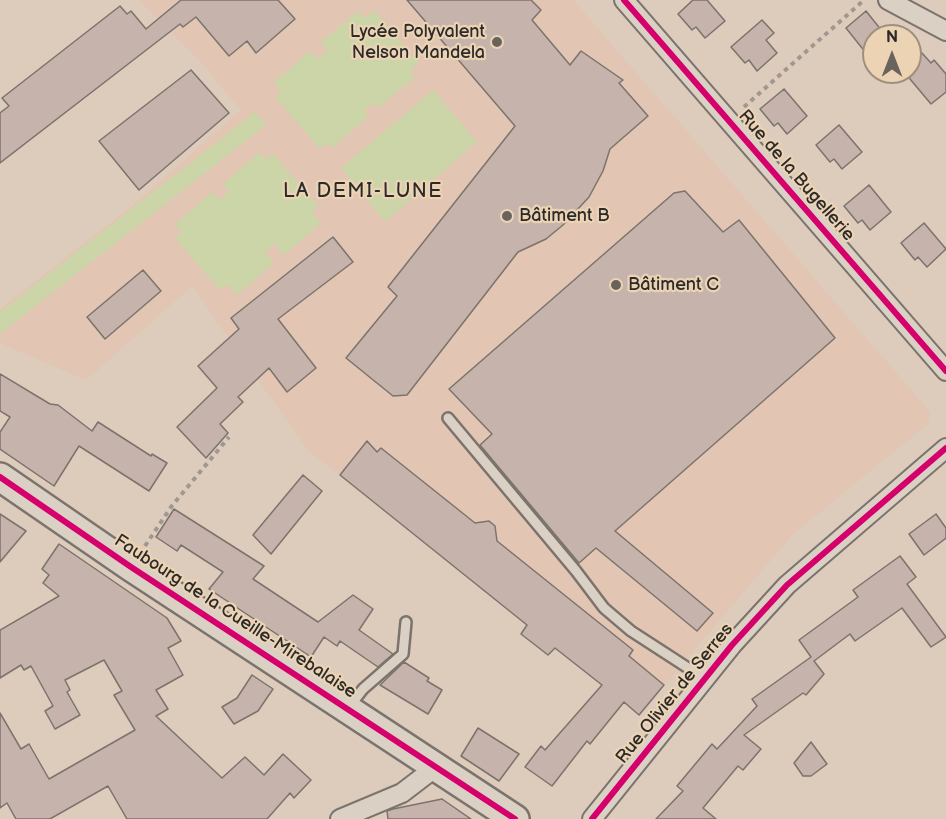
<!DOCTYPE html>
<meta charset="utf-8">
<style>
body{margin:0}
#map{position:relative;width:946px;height:819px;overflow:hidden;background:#ddcbbc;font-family:"Balsamiq Sans",sans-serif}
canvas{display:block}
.north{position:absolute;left:862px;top:24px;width:60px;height:60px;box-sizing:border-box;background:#ecd3b4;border:2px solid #9f907d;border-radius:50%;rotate:0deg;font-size:16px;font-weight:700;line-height:24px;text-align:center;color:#2b2b2b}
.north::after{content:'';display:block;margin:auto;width:21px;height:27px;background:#69635e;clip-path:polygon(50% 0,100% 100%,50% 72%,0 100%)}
</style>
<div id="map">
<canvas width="946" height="819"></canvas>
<div class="north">N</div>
</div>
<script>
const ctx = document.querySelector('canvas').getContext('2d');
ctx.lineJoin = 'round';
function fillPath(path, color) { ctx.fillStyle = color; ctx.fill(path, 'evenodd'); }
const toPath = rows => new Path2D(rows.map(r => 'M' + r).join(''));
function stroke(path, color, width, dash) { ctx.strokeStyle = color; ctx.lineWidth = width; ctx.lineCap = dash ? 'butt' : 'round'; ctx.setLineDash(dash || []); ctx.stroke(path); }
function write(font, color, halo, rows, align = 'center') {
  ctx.font = font + ' "Balsamiq Sans",sans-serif'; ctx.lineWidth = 4.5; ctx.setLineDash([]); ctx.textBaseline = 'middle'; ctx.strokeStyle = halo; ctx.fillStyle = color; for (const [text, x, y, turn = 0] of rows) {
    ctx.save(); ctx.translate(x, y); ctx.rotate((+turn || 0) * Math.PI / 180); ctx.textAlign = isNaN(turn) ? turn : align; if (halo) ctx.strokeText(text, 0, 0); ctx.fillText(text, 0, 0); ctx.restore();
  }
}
fillPath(toPath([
 [139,0,573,0,931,413,928,424,793,534,639,715,307,449,192,286,86,380,0,343,0,309,133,205,241,110,197,58]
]), '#e2c5b2');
fillPath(toPath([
 [374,10,419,63,410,71,415,77,378,108,373,103,364,111,368,117,332,148,327,143,320,149,275,97,281,91,274,82,310,51,318,59,328,50,321,42,358,11,365,18],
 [433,90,477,142,385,222,341,168],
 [255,112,266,125,0,334,0,312],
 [260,152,266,159,273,154,318,206,312,212,321,223,284,255,274,244,265,252,274,263,237,295,228,284,220,290,175,238,182,232,175,224,212,192,219,200,229,191,223,184]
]), '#ccd5a7');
const building = toPath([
 [181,0,278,0,295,19,256,53,247,41,229,56,196,17,183,27,180,24,0,163,0,113,9,106,2,98,120,6,127,14,131,11,146,29,181,0],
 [407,0,531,0,541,10,532,20,570,65,581,51,623,80,619,83,648,116,610,149,603,171,589,197,563,225,546,239,518,252,407,395,393,396,346,358,397,296,388,287,515,126,407,0],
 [693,0,707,0,725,21,705,38,696,27,692,30,678,14,693,0],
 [866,11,886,36,874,36,874,63,846,28,866,11],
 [762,20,774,33,766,40,777,53,757,71,749,60,745,63,731,47,762,20],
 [921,52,931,63,934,60,946,74,946,92,931,104,910,79,910,62,921,52],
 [191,70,229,113,139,190,99,141,191,70],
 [784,89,807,116,787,134,778,123,774,126,760,109,784,89],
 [839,125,862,152,842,169,834,159,830,162,816,145,839,125],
 [869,185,891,212,870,230,862,220,858,223,844,206,869,185],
 [685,191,723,232,739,220,835,338,615,531,713,613,697,631,596,548,579,563,480,445,492,434,449,389,674,193,685,191],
 [924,223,946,249,927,267,918,257,915,260,901,243,924,223],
 [333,237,353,262,278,319,316,368,287,392,269,368,238,397,243,402,220,424,228,433,206,458,177,427,217,388,198,366,239,329,231,318,333,237],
 [143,270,161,291,105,339,87,317,143,270],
 [0,374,50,404,58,405,92,431,98,422,151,456,152,454,167,463,149,491,79,446,54,486,0,449,0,432,10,417,0,411,0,374],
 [367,441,377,452,381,448,475,523,489,521,495,526,497,541,633,650,629,656,664,685,639,715,624,702,590,744,587,741,552,786,525,767,541,746,545,750,602,685,555,648,548,655,521,634,527,625,340,475,367,441],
 [303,475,322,491,271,554,253,535,303,475],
 [174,509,264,566,253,579,318,622,353,595,373,609,359,630,393,654,378,667,340,641,337,646,324,637,311,657,209,589,223,572,181,545,177,551,156,537,174,509],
 [0,514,26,531,0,562,0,514],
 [936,514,946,528,946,538,924,555,909,534,936,514],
 [59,544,167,618,181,641,168,648,183,675,156,690,168,709,156,716,222,778,245,757,264,775,283,754,311,780,294,798,290,793,267,819,127,819,108,786,50,819,16,819,7,803,0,808,0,713,21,749,29,744,49,779,135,730,114,695,122,691,104,660,65,680,70,690,67,692,80,715,55,729,45,711,53,706,31,666,24,670,21,665,0,678,0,630,59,596,43,583,49,575,42,569,59,544],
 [900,556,916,577,907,584,946,637,931,647,902,608,855,641,850,634,814,661,824,674,806,695,803,693,744,735,761,749,743,770,738,766,703,808,716,819,656,819,683,791,677,786,712,744,717,749,757,706,752,699,811,657,799,640,858,597,853,590,900,556],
 [404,662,429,678,427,681,442,690,428,714,380,685,404,662],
 [252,675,273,689,258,711,234,724,222,707,237,698,252,675],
 [478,728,519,754,499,781,461,756,478,728],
 [811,742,827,764,811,776,803,776,794,763,811,742],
 [442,799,471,819,388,819,387,811,393,809,442,799]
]);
fillPath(building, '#c6b4ac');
stroke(building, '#7b736c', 1.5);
const lane = toPath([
 [448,418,576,571,604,608,631,631,705,679],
 [349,707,363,689,403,654,406,622]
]);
const street = toPath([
 [624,0,946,371],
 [888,0,946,31],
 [340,819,402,793,436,767],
 [592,819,732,645,787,585,946,448]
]);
const secondary = toPath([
 [0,477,131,567,515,819]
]);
stroke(lane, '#7b736c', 14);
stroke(street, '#7b736c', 22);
stroke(secondary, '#7b736c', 32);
stroke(toPath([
 [744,107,864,0],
 [145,546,171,507,229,437]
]), '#9f9890', 4, [4.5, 4.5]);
stroke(lane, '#dad0c4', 9);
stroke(street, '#dad0c4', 18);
stroke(secondary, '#dad0c4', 27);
stroke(toPath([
 [624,0,946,371],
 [0,477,131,567,515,819],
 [592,819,732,645,787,585,946,448]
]), '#d6006c', 6);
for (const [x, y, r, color] of [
 [497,42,6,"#69635e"],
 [507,216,6,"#69635e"],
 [616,285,6,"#69635e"]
]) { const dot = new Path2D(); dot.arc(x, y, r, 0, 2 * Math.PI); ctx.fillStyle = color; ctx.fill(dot); stroke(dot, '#ecd3b4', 2); }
write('18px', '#2b2b2b', '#ecd3b4', [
 ["Lycée Polyvalent",485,32,"right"],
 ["Nelson Mandela",485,53,"right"],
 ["Bâtiment B",519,216],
 ["Bâtiment C",628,285]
], 'left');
write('18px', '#2b2b2b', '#ecd3b4', [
 ["Rue de la Bugellerie",796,176,49],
 ["Faubourg de la Cueille-Mirebalaise",235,617,33],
 ["Rue Olivier de Serres",675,694,-51]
]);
ctx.letterSpacing = '1.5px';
write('20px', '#2b2b2b', '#ecd3b4', [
 ["LA DEMI-LUNE",363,192]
]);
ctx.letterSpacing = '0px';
</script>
